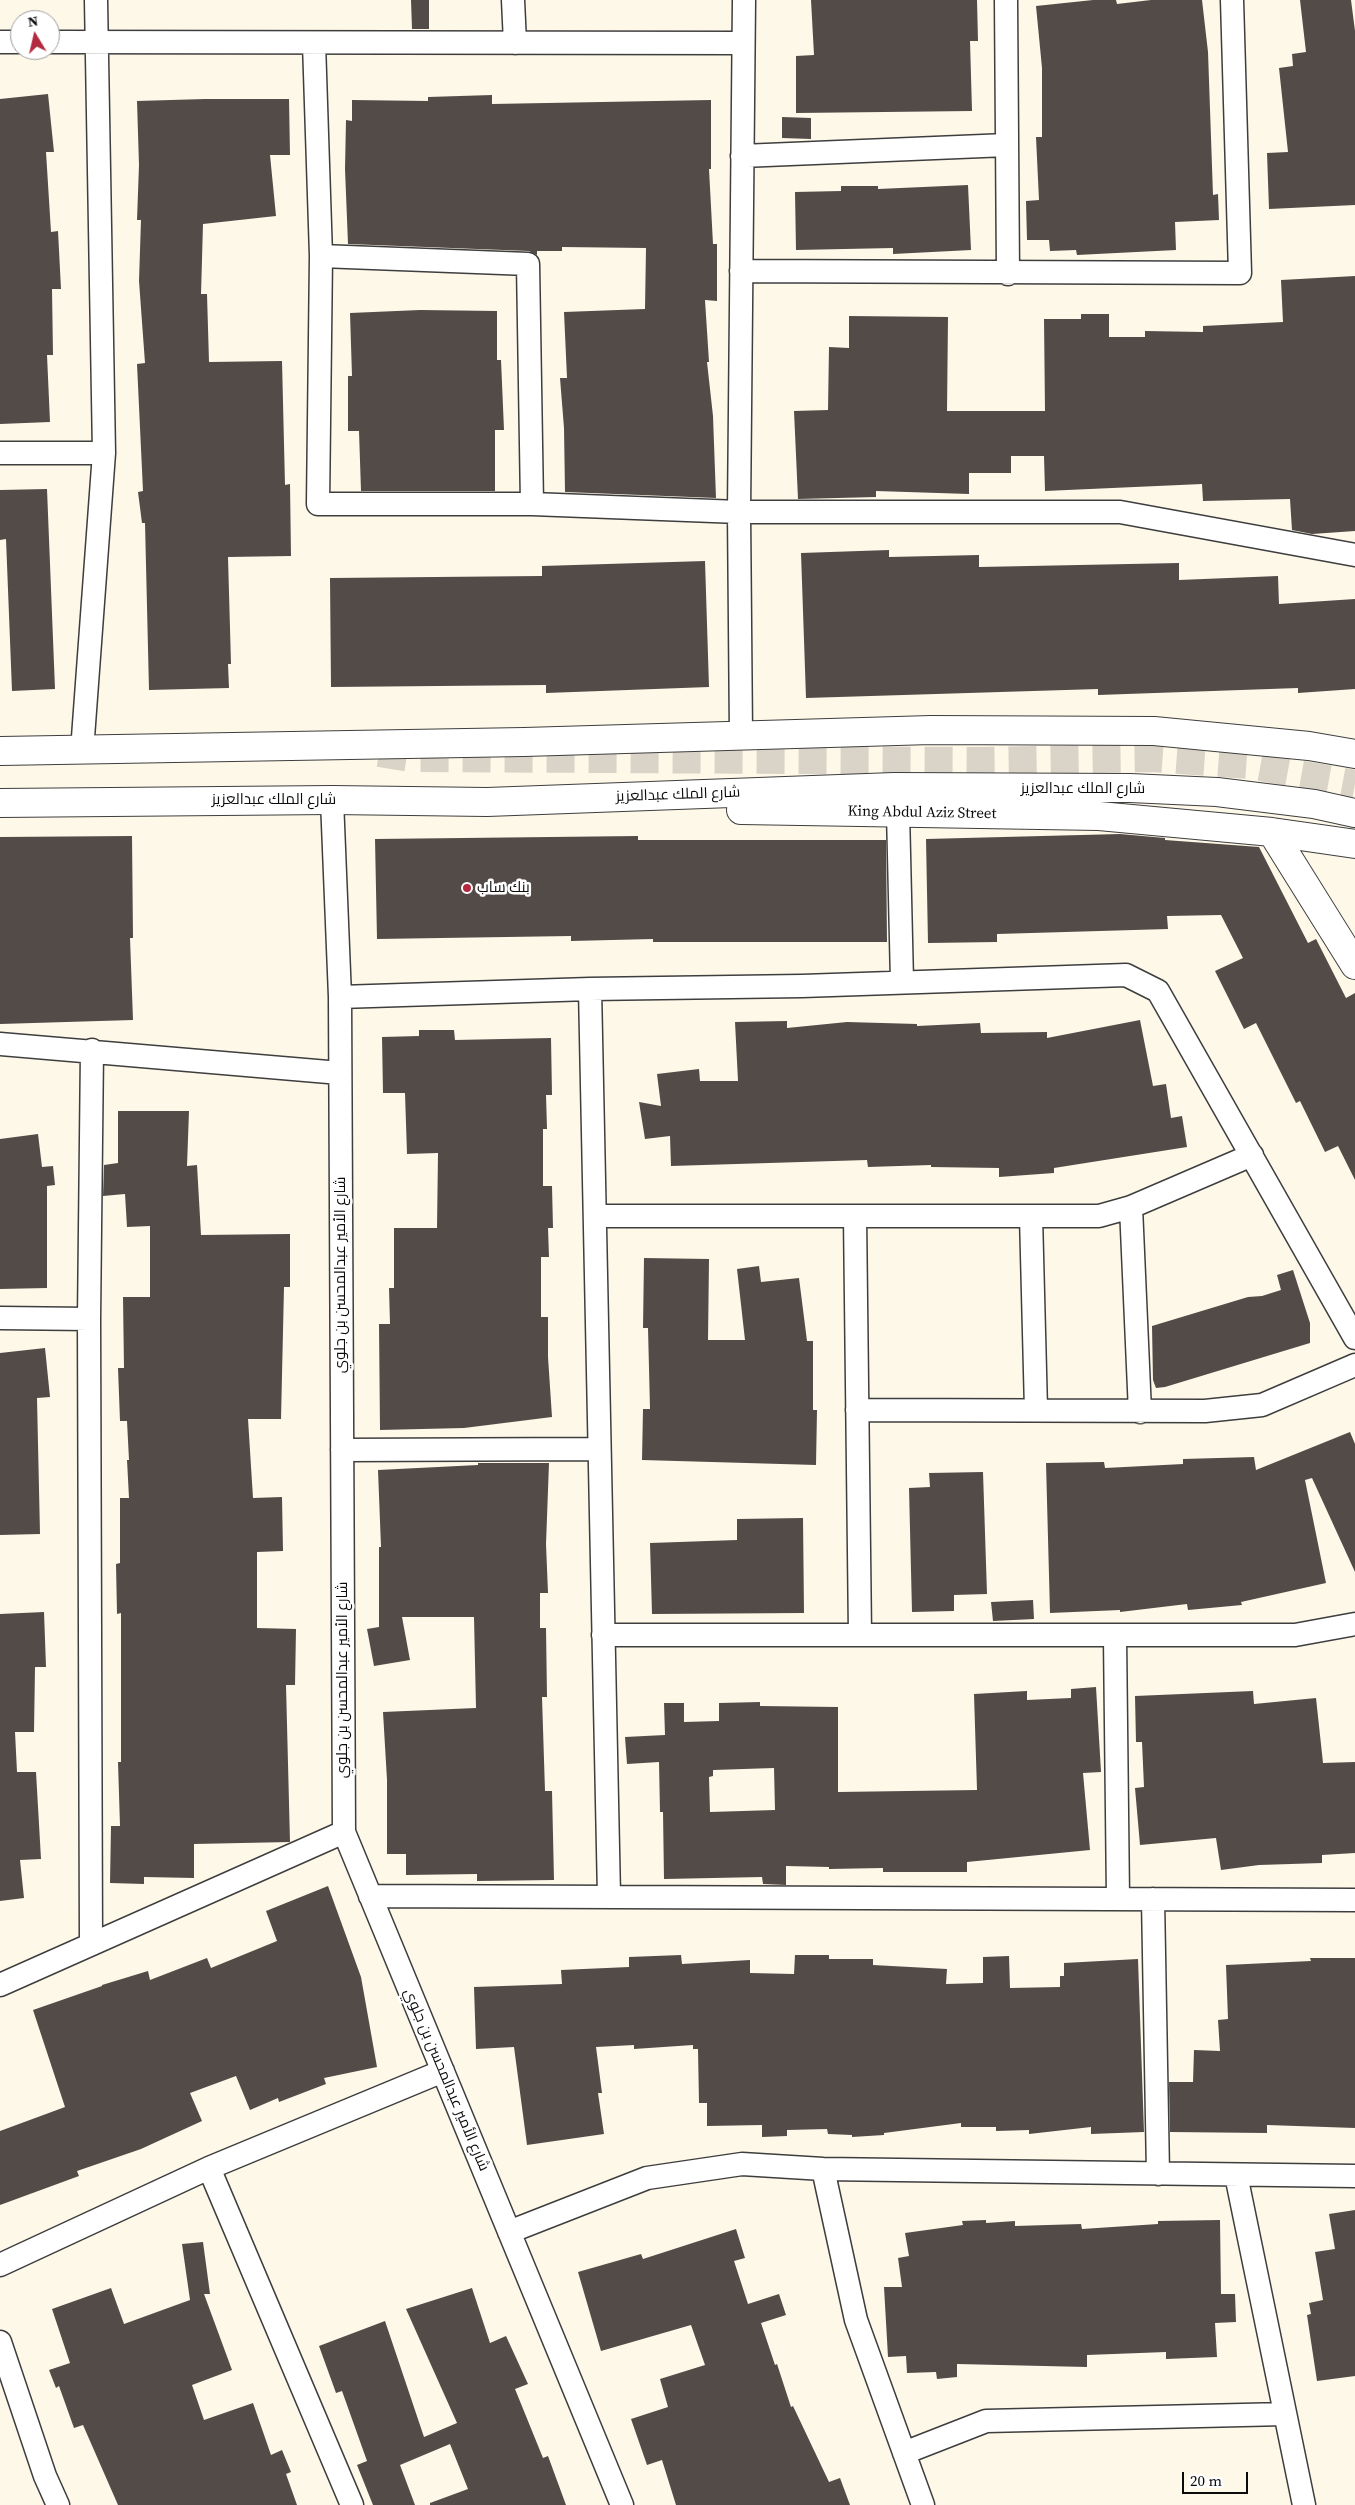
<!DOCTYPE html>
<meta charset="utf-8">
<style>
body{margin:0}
#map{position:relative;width:1355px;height:2505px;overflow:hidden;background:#fef8e9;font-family:"Source Serif 4",serif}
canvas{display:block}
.north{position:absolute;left:10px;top:10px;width:50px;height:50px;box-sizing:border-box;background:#fff;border:1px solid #9d9d9d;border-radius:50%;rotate:351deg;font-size:14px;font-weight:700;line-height:20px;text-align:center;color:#0b0b0b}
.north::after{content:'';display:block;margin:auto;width:18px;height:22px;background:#b4293f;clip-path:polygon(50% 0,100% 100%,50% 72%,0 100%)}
.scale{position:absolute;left:1182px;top:2472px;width:66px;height:22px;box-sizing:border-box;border:2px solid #0b0b0b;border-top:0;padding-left:6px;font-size:15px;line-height:18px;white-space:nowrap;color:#0b0b0b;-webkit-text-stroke:4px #fff;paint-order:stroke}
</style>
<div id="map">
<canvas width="1355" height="2505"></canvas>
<div class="north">N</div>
<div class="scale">20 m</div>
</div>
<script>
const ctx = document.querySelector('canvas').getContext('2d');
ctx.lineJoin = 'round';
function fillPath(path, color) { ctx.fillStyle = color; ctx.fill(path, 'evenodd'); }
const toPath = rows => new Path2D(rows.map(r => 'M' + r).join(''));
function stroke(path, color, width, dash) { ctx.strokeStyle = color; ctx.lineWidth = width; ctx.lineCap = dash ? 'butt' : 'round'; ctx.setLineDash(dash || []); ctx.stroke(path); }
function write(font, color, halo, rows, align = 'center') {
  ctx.font = font + ' "Source Serif 4",Cairo,serif'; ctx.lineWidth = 5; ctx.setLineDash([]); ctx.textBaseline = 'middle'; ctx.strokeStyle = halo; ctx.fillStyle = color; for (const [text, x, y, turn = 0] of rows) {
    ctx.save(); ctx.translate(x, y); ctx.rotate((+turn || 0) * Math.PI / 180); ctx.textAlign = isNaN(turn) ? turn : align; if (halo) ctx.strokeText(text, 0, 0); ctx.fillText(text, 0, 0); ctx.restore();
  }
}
fillPath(toPath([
 [411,0,429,0,429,29,412,29],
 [811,0,977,0,978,41,970,41,972,111,796,113,796,56,814,55],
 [1093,0,1116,0,1117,4,1151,0,1202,0,1208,52,1213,195,1218,194,1219,220,1175,222,1176,250,1077,255,1076,250,1050,251,1049,240,1027,240,1026,201,1039,200,1036,137,1042,137,1042,68,1036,6],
 [1300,0,1351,0,1355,31,1355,205,1269,209,1267,153,1288,152,1279,68,1293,66,1292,54,1306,52],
 [48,94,54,152,46,152,51,232,58,231,61,289,52,289,53,355,47,355,50,422,0,424,0,99],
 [492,95,492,104,711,100,711,169,709,169,713,244,717,244,717,301,705,300,709,362,707,362,713,416,716,498,565,492,564,428,560,378,567,378,564,312,645,309,646,248,562,247,562,251,537,251,537,255,529,251,348,244,345,169,346,120,352,121,352,100,428,101,428,97],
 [205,99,289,99,290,155,270,155,276,216,203,224,201,294,207,294,209,362,282,361,285,485,290,484,291,556,228,557,231,664,228,664,229,688,149,690,145,523,142,523,138,492,143,491,137,364,145,363,139,281,141,220,137,220,139,165,137,101],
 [782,117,811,118,811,139,782,138],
 [968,185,971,250,893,254,893,248,796,250,795,192,841,191,841,186,878,186,878,189],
 [1355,276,1355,531,1312,534,1292,530,1290,499,1203,501,1202,484,1045,491,1044,456,1011,456,1011,473,969,473,969,494,876,491,876,497,798,499,794,411,828,410,829,347,849,348,849,316,948,317,947,411,1045,411,1044,319,1081,319,1081,314,1109,314,1109,337,1145,337,1145,331,1203,332,1203,326,1283,322,1281,280],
 [420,310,497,311,497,360,501,360,504,430,495,430,495,491,361,491,359,431,348,431,348,376,352,376,350,313],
 [47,489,55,689,12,691,6,539,0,540,0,490],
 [889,550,889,557,979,555,979,567,1179,563,1179,580,1278,576,1279,604,1355,599,1355,689,1298,693,1298,688,1098,695,1098,689,806,698,801,553],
 [705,561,709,687,546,693,546,685,331,687,330,578,542,576,542,566],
 [1120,834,1165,838,1165,840,1259,847,1308,943,1316,939,1346,998,1355,993,1355,1180,1338,1146,1325,1152,1300,1101,1296,1103,1256,1023,1244,1029,1215,971,1243,958,1221,915,1167,916,1168,929,997,934,997,942,928,943,926,839],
 [132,836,133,938,130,938,133,1020,0,1024,0,837],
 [638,836,638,840,886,840,887,942,653,942,653,939,571,941,571,936,377,939,375,839],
 [1140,1020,1153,1086,1166,1084,1171,1118,1182,1116,1187,1147,1054,1168,1054,1173,999,1177,999,1168,931,1167,931,1165,868,1167,867,1160,671,1166,670,1136,645,1139,639,1102,661,1106,657,1074,699,1069,700,1081,738,1081,735,1022,787,1021,787,1028,847,1022,917,1024,917,1026,980,1023,981,1033,1047,1032,1047,1038],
 [419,1030,454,1030,455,1040,551,1038,552,1095,546,1095,547,1129,543,1129,543,1186,552,1186,553,1228,548,1228,549,1257,541,1257,541,1317,548,1317,548,1357,552,1417,464,1428,380,1430,379,1324,390,1324,389,1288,394,1288,394,1228,437,1228,438,1153,407,1154,405,1093,383,1093,382,1037,419,1036],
 [118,1111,189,1111,187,1166,197,1165,201,1235,290,1234,290,1287,284,1287,281,1419,248,1419,253,1498,282,1497,283,1551,257,1552,257,1628,296,1629,295,1685,286,1685,290,1842,194,1844,194,1878,144,1877,144,1884,110,1883,111,1826,120,1826,118,1762,121,1762,121,1613,117,1614,116,1564,120,1563,120,1498,129,1498,127,1460,129,1460,127,1421,120,1421,118,1368,124,1368,123,1297,150,1297,150,1226,127,1227,125,1194,103,1196,104,1165,118,1163],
 [38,1134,42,1167,53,1166,55,1185,47,1186,47,1288,0,1289,0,1139],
 [644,1258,709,1259,708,1340,745,1340,737,1269,759,1266,761,1282,799,1278,807,1341,813,1341,813,1410,817,1410,816,1465,642,1460,643,1409,650,1409,648,1328,643,1328],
 [1293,1270,1310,1323,1310,1343,1165,1387,1156,1388,1153,1380,1152,1326,1248,1297,1262,1296,1281,1290,1277,1275],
 [45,1348,50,1397,37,1398,40,1534,0,1535,0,1353],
 [1350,1432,1355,1444,1355,1572,1312,1478,1305,1480,1326,1583,1241,1602,1242,1605,1188,1610,1187,1604,1120,1612,1120,1610,1050,1613,1046,1463,1104,1462,1105,1468,1183,1464,1183,1459,1254,1457,1256,1470],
 [478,1463,549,1463,546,1544,548,1593,540,1593,540,1628,546,1628,547,1697,542,1697,545,1791,552,1791,554,1880,477,1881,477,1874,406,1875,406,1854,387,1854,387,1780,383,1712,476,1708,474,1617,402,1617,410,1660,374,1666,367,1629,379,1627,379,1547,381,1547,378,1470,478,1465],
 [983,1472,987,1594,954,1595,954,1611,912,1612,909,1488,930,1487,929,1473],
 [803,1518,804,1613,652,1614,650,1543,737,1540,737,1519],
 [1033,1600,1034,1619,993,1621,991,1602],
 [44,1612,46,1667,35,1667,34,1732,15,1732,17,1772,36,1772,41,1859,20,1860,24,1898,0,1901,0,1614],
 [1096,1687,1101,1772,1083,1773,1090,1850,967,1862,967,1872,883,1872,883,1868,829,1869,829,1867,786,1866,786,1885,763,1884,762,1877,664,1879,663,1812,660,1812,659,1762,627,1764,625,1737,665,1735,664,1703,684,1703,684,1722,719,1721,719,1703,760,1702,760,1706,838,1707,838,1792,977,1790,974,1694,1027,1691,1027,1700,1071,1698,1071,1689],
 [774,1768,775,1810,710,1812,709,1777,713,1776,713,1770],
 [1253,1691,1254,1704,1316,1698,1323,1763,1355,1762,1355,1853,1322,1855,1322,1863,1259,1865,1221,1870,1216,1838,1140,1845,1135,1788,1144,1787,1142,1742,1136,1742,1135,1696],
 [328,1886,361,1977,377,2067,324,2078,326,2084,279,2102,278,2098,250,2110,236,2076,190,2093,202,2121,141,2149,77,2171,79,2176,0,2205,0,2131,65,2107,33,2010,102,1986,102,1985,148,1971,150,1980,207,1958,211,1968,277,1941,266,1911],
 [681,1955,682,1964,750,1960,750,1973,794,1974,795,1955,829,1955,829,1959,873,1959,873,1965,947,1969,946,1984,983,1983,983,1957,1009,1956,1010,1988,1060,1987,1060,1976,1064,1976,1064,1963,1138,1959,1144,2132,1091,2134,1091,2127,1029,2134,1029,2130,996,2131,996,2127,961,2127,961,2123,884,2133,884,2135,852,2137,852,2135,828,2134,827,2129,787,2130,787,2136,762,2137,762,2125,707,2126,707,2103,699,2103,698,2049,693,2049,693,2045,634,2049,634,2045,596,2047,602,2093,598,2093,604,2134,527,2145,514,2047,476,2049,474,1987,562,1984,561,1970,629,1967,629,1957],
 [1310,1958,1355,1958,1355,2128,1267,2125,1267,2133,1170,2132,1169,2082,1193,2082,1194,2050,1220,2051,1218,2020,1228,2019,1226,1965,1311,1961],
 [1355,2210,1355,2376,1317,2381,1307,2315,1311,2314,1309,2303,1323,2300,1315,2252,1335,2249,1329,2214],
 [986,2220,986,2223,1015,2221,1015,2226,1081,2224,1082,2229,1158,2224,1158,2221,1220,2220,1221,2294,1235,2294,1236,2322,1215,2323,1217,2357,1166,2359,1166,2352,1087,2355,1087,2367,957,2364,957,2377,937,2379,936,2372,907,2373,906,2356,888,2357,884,2287,902,2287,898,2258,909,2256,905,2233,963,2225,962,2221],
 [736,2229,745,2258,734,2261,748,2304,779,2294,786,2315,761,2323,775,2365,777,2364,791,2407,793,2406,829,2482,840,2478,850,2505,676,2505,662,2460,647,2465,631,2419,668,2407,660,2379,705,2365,691,2325,601,2351,578,2272,641,2254,643,2259],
 [203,2242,210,2294,204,2294,232,2370,192,2385,204,2420,253,2403,271,2455,282,2450,291,2472,286,2474,297,2505,118,2505,83,2425,74,2428,59,2386,56,2388,49,2370,70,2363,52,2309,111,2288,124,2324,190,2300,182,2244],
 [472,2288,490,2343,506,2336,528,2384,515,2389,543,2458,548,2456,566,2505,430,2505,430,2503,468,2489,450,2444,400,2465,415,2505,373,2505,357,2465,367,2461,342,2391,336,2393,319,2346,385,2321,424,2437,457,2423,406,2309]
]), '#534b48');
stroke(toPath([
 [379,753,411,758,978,761,1153,758,1249,765,1355,784]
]), '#dad4c8', 28, [28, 14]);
const minor = toPath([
 [513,0,515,43],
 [1006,0,1008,274],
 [0,42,20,42],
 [50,42,743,43],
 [314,43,321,256,318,504,532,504,739,512,1120,512,1355,555],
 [742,156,1007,145],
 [321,256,528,264,532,504],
 [741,271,1240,273,1232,0],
 [0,453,104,453],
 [741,736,739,512,744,0],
 [82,751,104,453,96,0],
 [332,800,340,997,344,1832,622,2505],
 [898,812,902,982],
 [590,989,609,1896],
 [340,997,590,989,802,986,1126,975,1158,991,1355,1338],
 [0,1044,340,1073],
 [1131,1207,1140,1412],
 [595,1216,1099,1216,1131,1207,1252,1155],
 [855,1216,860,1635],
 [1031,1216,1036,1410],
 [0,1318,89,1319],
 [857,1410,1205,1411,1262,1405,1355,1365],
 [342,1450,599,1449],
 [603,1635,1295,1635,1355,1624],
 [1115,1637,1118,1899],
 [370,1896,1355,1900],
 [1153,1899,1158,2174],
 [91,1944,89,1319,92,1050],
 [0,1985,344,1832],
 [209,2168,352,2505],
 [823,2169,856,2320,923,2505],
 [1236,2175,1304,2505],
 [509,2232,647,2178,742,2164,823,2169,1355,2176],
 [0,2265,209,2168,443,2071],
 [0,2342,45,2476,58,2505],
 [904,2453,986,2421,1285,2414]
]);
const tertiary = toPath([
 [0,751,524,742,931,730,1154,731,1309,746,1355,754],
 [0,803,332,800,487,802,894,787,1130,788,1217,792,1314,804,1355,813],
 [741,810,1099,816,1272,832,1355,844],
 [1272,832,1355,965]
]);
stroke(minor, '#3e3e3e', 25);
stroke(tertiary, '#3e3e3e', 30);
stroke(minor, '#fff', 22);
stroke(tertiary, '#fff', 28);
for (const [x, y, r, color] of [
 [467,888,5,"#b4293f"]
]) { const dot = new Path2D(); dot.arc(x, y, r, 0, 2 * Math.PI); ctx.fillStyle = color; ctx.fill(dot); stroke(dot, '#fff', 2); }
write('15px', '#0b0b0b', '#fff', [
 ["شارع الملك عبدالعزيز",1083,789],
 ["شارع الملك عبدالعزيز",678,795,-2],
 ["شارع الملك عبدالعزيز",274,800],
 ["King Abdul Aziz Street",922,813,1],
 ["شارع الأمير عبدالمحسن بن جلوي",341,1275,-90],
 ["شارع الأمير عبدالمحسن بن جلوي",343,1680,-90],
 ["شارع الأمير عبدالمحسن بن جلوي",446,2080,67]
]);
write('15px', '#0b0b0b', '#fff', [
 ["بنك ساب",477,888]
], 'left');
</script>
